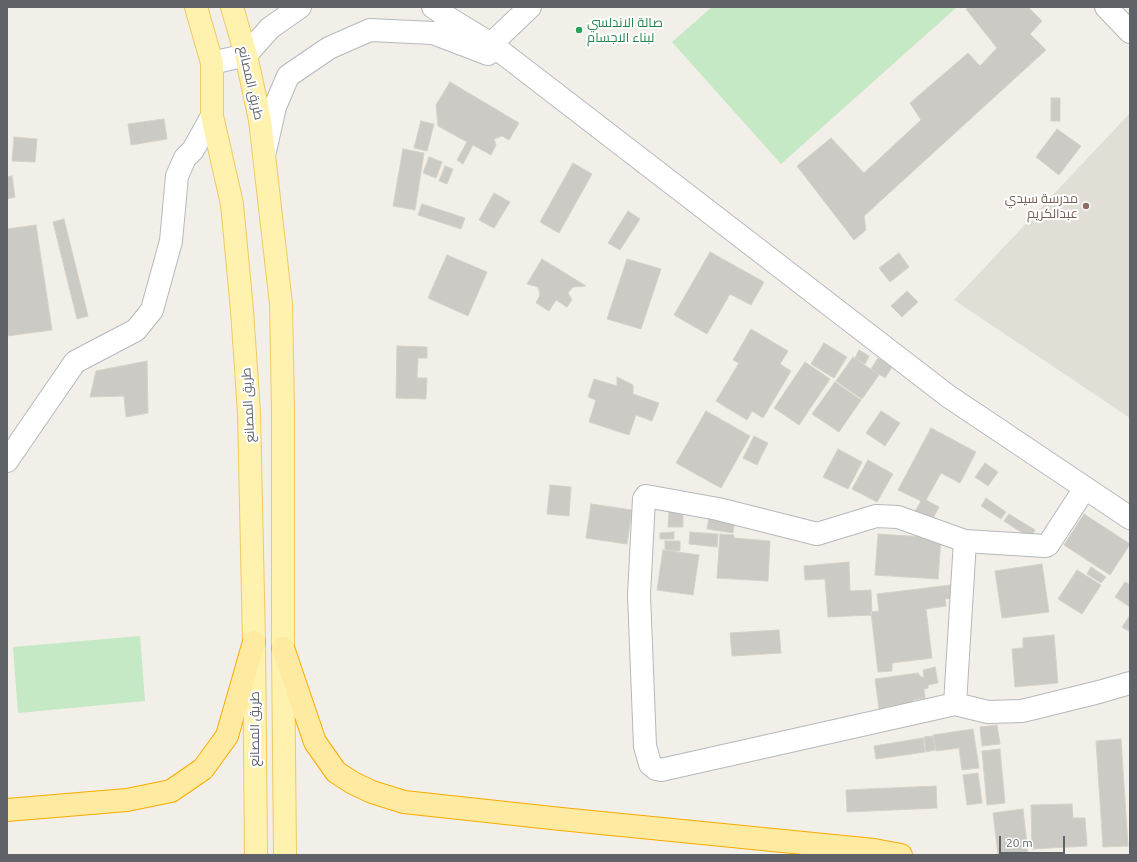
<!DOCTYPE html>
<meta charset="utf-8">
<style>
body{margin:0}
#map{position:relative;width:1137px;height:862px;overflow:hidden;background:#f1efe8;font-family:Ubuntu,sans-serif}
canvas{display:block}
.frame{position:absolute;inset:0;border:8px solid #5f6368;pointer-events:none}
.scale{position:absolute;left:999px;top:836px;width:66px;height:18px;box-sizing:border-box;border:2px solid #5f6368;border-top:0;padding-left:5px;font-size:12px;line-height:14px;white-space:nowrap;color:#5f6368;-webkit-text-stroke:3px #fff;paint-order:stroke}
</style>
<div id="map">
<canvas width="1137" height="862"></canvas>
<div class="frame"></div>
<div class="scale">20 m</div>
</div>
<script>
const ctx = document.querySelector('canvas').getContext('2d');
ctx.lineJoin = 'round';
function fillPath(path, color) { ctx.fillStyle = color; ctx.fill(path, 'evenodd'); }
const toPath = rows => new Path2D(rows.map(r => 'M' + r).join(''));
function stroke(path, color, width, dash) { ctx.strokeStyle = color; ctx.lineWidth = width; ctx.lineCap = dash ? 'butt' : 'round'; ctx.setLineDash(dash || []); ctx.stroke(path); }
function write(font, color, halo, rows, align = 'center') {
  ctx.font = font + ' Ubuntu,Cairo,sans-serif'; ctx.lineWidth = 4; ctx.setLineDash([]); ctx.textBaseline = 'middle'; ctx.strokeStyle = halo; ctx.fillStyle = color; for (const [text, x, y, turn = 0] of rows) {
    ctx.save(); ctx.translate(x, y); ctx.rotate((+turn || 0) * Math.PI / 180); ctx.textAlign = isNaN(turn) ? turn : align; if (halo) ctx.strokeText(text, 0, 0); ctx.fillText(text, 0, 0); ctx.restore();
  }
}
fillPath(toPath([
 [1130,113,1130,418,954,300]
]), '#e1ded6');
fillPath(toPath([
 [712,7,957,7,781,164,672,42],
 [140,636,145,701,18,713,13,647]
]), '#c5e8c5');
const building = toPath([
 [969,7,1028,7,1042,21,1030,34,1046,50,864,216,866,230,854,240,797,166,831,138,864,173,921,120,910,103,968,53,980,66,997,48,966,9,969,7],
 [450,82,519,123,509,140,502,136,494,139,496,145,491,155,473,145,463,164,457,160,467,142,438,126,436,105,450,82],
 [1051,98,1060,98,1060,121,1051,121,1051,98],
 [164,119,167,139,131,145,128,124,164,119],
 [421,121,434,124,427,151,414,148,421,121],
 [1057,129,1081,146,1059,175,1036,157,1057,129],
 [14,137,37,139,35,162,12,161,14,137],
 [403,149,424,153,415,210,393,206,403,149],
 [429,157,442,162,436,178,423,173,429,157],
 [573,163,592,174,559,233,540,222,573,163],
 [445,166,453,169,447,184,439,181,445,166],
 [12,176,15,197,7,199,7,177,12,176],
 [494,193,510,202,494,228,479,220,494,193],
 [422,204,465,218,461,229,418,215,422,204],
 [628,211,640,219,620,250,608,243,628,211],
 [64,219,88,316,77,319,53,222,64,219],
 [36,225,52,330,7,336,7,229,36,225],
 [710,252,764,282,751,305,730,294,707,334,674,315,710,252],
 [899,253,909,267,890,282,879,268,899,253],
 [447,255,487,272,468,316,428,298,447,255],
 [542,259,586,286,573,287,568,293,572,300,567,307,556,300,549,311,536,303,540,295,538,287,527,284,542,259],
 [627,259,661,269,641,329,607,319,627,259],
 [907,291,918,302,902,317,891,306,907,291],
 [751,329,788,351,780,364,791,371,763,418,752,411,747,420,716,401,739,363,733,360,751,329],
 [824,343,847,357,834,378,811,364,824,343],
 [397,346,427,347,427,358,418,358,417,378,427,378,426,399,396,398,397,346],
 [859,350,869,356,865,364,855,358,859,350],
 [853,357,879,375,862,399,836,381,853,357],
 [878,358,892,367,885,378,871,369,878,358],
 [147,361,148,413,126,417,124,396,90,397,96,371,147,361],
 [805,362,830,379,799,425,774,408,805,362],
 [617,377,633,385,633,394,659,403,652,421,636,415,629,435,589,422,596,400,588,397,594,379,617,386,617,377],
 [835,382,861,400,839,432,812,414,835,382],
 [706,411,750,436,721,488,676,463,706,411],
 [881,411,900,423,885,446,866,433,881,411],
 [931,428,976,452,960,483,941,473,926,500,939,507,930,524,913,515,921,501,898,490,931,428],
 [754,436,768,443,757,465,743,458,754,436],
 [838,449,862,462,848,489,823,477,838,449],
 [868,460,893,474,877,502,852,489,868,460],
 [985,463,998,472,988,486,975,477,985,463],
 [550,485,571,487,569,516,547,514,550,485],
 [986,498,1006,512,1001,519,981,506,986,498],
 [591,504,632,510,627,544,586,538,591,504],
 [669,511,683,511,683,527,668,527,669,511],
 [1009,514,1035,530,1030,538,1004,521,1009,514],
 [1084,514,1130,544,1110,575,1064,545,1084,514],
 [709,517,735,520,733,533,707,529,709,517],
 [674,532,674,539,660,539,660,533,674,532],
 [690,532,718,534,717,547,689,544,690,532],
 [720,534,734,535,734,538,770,541,768,581,717,578,720,534],
 [878,534,941,538,938,579,875,575,878,534],
 [665,541,680,541,680,551,665,550,665,541],
 [663,550,699,555,693,595,657,590,663,550],
 [849,562,850,591,871,590,872,615,828,617,825,579,805,580,804,566,849,562],
 [1042,564,1049,612,1002,618,995,571,1042,564],
 [1091,567,1106,577,1101,583,1087,574,1091,567],
 [1077,570,1101,585,1082,614,1058,599,1077,570],
 [1125,582,1130,585,1130,607,1115,597,1125,582],
 [951,585,952,598,945,599,946,606,926,609,932,658,892,663,892,671,878,672,871,612,879,611,877,594,951,585],
 [1130,615,1130,632,1122,627,1130,615],
 [779,630,781,653,732,656,730,633,779,630],
 [1054,635,1058,683,1015,687,1012,649,1023,648,1023,638,1054,635],
 [935,667,938,683,928,685,928,688,924,689,925,698,913,700,914,707,905,708,904,704,885,707,889,710,880,716,875,679,918,673,921,677,924,677,923,670,935,667],
 [997,725,1000,744,982,746,980,727,997,725],
 [973,729,979,768,962,770,959,748,936,751,933,735,973,729],
 [933,736,935,750,926,752,924,737,933,736],
 [923,738,925,752,876,759,874,746,923,738],
 [1121,739,1128,846,1103,847,1096,741,1121,739],
 [1000,749,1005,803,987,805,982,751,1000,749],
 [978,773,982,803,967,805,963,775,978,773],
 [936,786,937,808,847,812,846,790,936,786],
 [1072,804,1073,818,1085,818,1087,846,1032,849,1031,805,1072,804],
 [1023,809,1028,853,998,855,993,813,1023,809]
]);
fillPath(building, '#cccac5');
stroke(building, '#d6d1c6', 1);
const minor = toPath([
 [433,7,450,19,491,44,948,396,1130,518],
 [1106,7,1130,32],
 [491,44,530,7],
 [212,63,246,55,270,28,300,7],
 [265,151,275,107,288,76,329,48,370,30,433,33,488,54],
 [7,461,75,362,136,330,152,310,171,241,177,176,185,158,193,150,212,116],
 [965,541,898,517,876,516,817,534,718,509,646,496,644,499,639,595,645,746,650,764,656,769,661,770,955,704,988,712,1022,711,1099,692,1130,683],
 [955,704,965,541,1045,546,1048,545,1085,488]
]);
const primary = toPath([
 [196,7,212,63,212,116,232,204,242,310,249,413,254,642,256,855],
 [232,7,246,55,260,120,281,304,283,410,283,648,285,855]
]);
const trunk = toPath([
 [283,648,315,742,336,772,353,783,372,792,404,802,561,819,874,850,901,855],
 [7,810,127,800,171,791,203,769,227,736,254,642]
]);
stroke(minor, '#b5b8bc', 24);
stroke(primary, '#f2c960', 24);
stroke(trunk, '#f9ab00', 24);
stroke(minor, '#fff', 22);
stroke(primary, '#fff2af', 22);
stroke(trunk, '#feeaa1', 22);
for (const [x, y, r, color] of [
 [579,30,4,"#2e9e5b"],
 [1086,206,4,"#8d6e63"]
]) { const dot = new Path2D(); dot.arc(x, y, r, 0, 2 * Math.PI); ctx.fillStyle = color; ctx.fill(dot); stroke(dot, '#fff', 1.5); }
write('13px', '#27864d', '#fff', [
 ["صالة الاندلسي",587,23],
 ["لبناء الاجسام",587,38]
], 'left');
write('13px', '#5f6368', '#fff', [
 ["طريق المصانع",251,83,77],
 ["طريق المصانع",248,405,-93],
 ["طريق المصانع",255,729,-90]
]);
write('13px', '#785e54', '#fff', [
 ["مدرسة سيدي",1078,199],
 ["عبدالكريم",1078,214]
], 'right');
</script>
